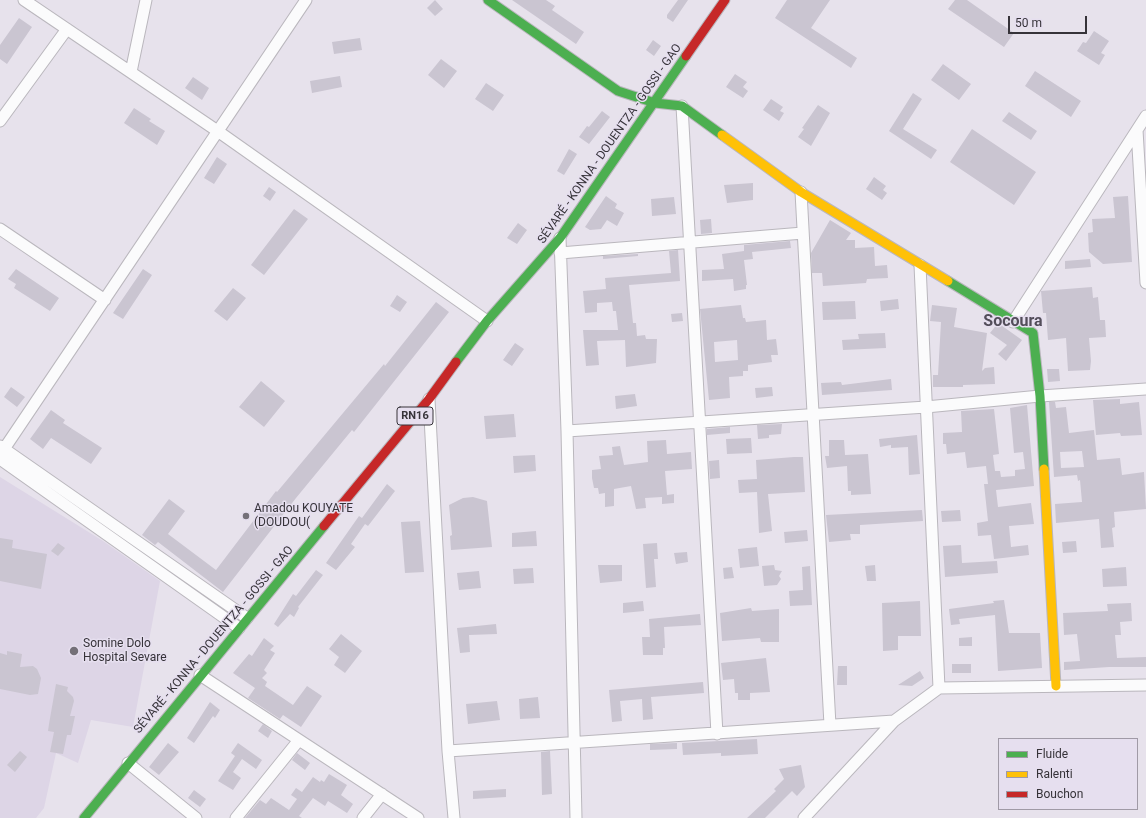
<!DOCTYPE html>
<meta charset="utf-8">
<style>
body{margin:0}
#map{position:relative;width:1146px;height:818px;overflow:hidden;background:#e7e2ec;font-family:Roboto,sans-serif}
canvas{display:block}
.legend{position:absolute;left:998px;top:738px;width:140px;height:72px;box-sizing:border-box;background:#e6dfef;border:1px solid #a09aa6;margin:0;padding:5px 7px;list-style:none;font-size:12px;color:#363339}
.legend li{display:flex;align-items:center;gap:8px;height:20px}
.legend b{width:20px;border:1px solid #a09aa6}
.scale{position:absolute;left:1008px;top:16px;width:79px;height:18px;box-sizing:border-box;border:2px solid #363339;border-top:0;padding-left:5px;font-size:12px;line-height:14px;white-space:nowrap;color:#363339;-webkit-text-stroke:3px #e6dfef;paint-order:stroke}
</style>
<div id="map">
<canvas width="1146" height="818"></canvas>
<ul class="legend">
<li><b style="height:5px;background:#4caf50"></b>Fluide</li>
<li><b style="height:5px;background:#ffc107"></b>Ralenti</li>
<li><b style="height:5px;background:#c62828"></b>Bouchon</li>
</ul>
<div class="scale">50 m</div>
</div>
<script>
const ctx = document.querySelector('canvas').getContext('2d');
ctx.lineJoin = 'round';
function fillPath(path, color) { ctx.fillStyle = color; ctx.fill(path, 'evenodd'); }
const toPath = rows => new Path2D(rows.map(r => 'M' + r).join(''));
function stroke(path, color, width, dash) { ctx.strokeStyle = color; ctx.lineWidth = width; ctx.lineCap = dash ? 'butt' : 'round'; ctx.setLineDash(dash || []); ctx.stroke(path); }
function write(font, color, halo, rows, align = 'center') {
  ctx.font = font + ' Roboto,sans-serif'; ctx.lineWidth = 3; ctx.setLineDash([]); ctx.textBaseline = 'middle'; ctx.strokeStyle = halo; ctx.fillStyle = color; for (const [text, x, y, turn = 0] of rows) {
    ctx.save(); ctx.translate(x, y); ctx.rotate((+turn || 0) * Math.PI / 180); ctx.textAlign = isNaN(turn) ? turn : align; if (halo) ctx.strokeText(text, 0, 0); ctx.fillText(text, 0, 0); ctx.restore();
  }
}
fillPath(toPath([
 [0,477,103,541,160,581,133,727,91,720,78,763,56,753,44,808,36,818,0,818]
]), '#ddd5e6');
fillPath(toPath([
 [435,0,443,9,435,16,427,8],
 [512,0,546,0,555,6,552,10,584,32,576,44],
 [678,0,688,0,673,22,667,18,667,15],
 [787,0,830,0,811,28,857,58,851,68,775,18],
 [955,0,967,0,1014,33,1004,47,948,9],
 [19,18,32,27,7,64,0,59,0,45],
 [1094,31,1109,41,1101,53,1105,55,1099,65,1077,51,1083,42,1086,43],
 [360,38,362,50,334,54,332,42],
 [653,40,661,46,654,56,646,50],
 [441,59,457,71,444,88,428,75],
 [943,64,971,84,959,100,931,80],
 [1035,71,1081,101,1071,117,1025,86],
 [735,74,747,82,743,87,748,91,743,98,726,87],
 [340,76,342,87,312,93,310,81],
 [193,77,209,88,202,100,185,88],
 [486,83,504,95,493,111,475,99],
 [913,93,922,99,903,129,937,150,931,159,889,131],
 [771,99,783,107,780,111,784,113,779,121,763,110],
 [818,105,830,113,811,146,798,137,804,129,802,128],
 [134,108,151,119,149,121,165,131,157,145,124,123],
 [602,111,610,117,589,144,579,137,587,126,589,127],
 [1009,112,1037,131,1031,140,1002,121],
 [972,129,1036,172,1014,205,950,162],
 [569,149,577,154,564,175,557,171],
 [217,157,227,164,214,184,204,178],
 [874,177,886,186,883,190,887,193,882,200,866,189],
 [753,183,753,200,727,203,724,185],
 [269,187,276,192,270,201,263,196],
 [606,196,617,204,615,208,624,213,617,226,607,220,601,229,590,230,585,227],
 [1128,196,1132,262,1103,264,1089,252,1088,233,1093,232,1092,219,1115,218,1113,197],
 [674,197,676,214,652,216,651,199],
 [294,209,308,219,264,275,251,265],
 [711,219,712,233,701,234,700,220],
 [830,220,851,233,846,240,855,240,855,248,874,247,875,266,887,265,888,278,867,279,866,283,823,286,822,273,812,273,811,253],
 [518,223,527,230,517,244,507,238],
 [790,241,791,248,752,252,753,259,744,260,747,285,746,285,746,289,734,291,733,279,702,281,702,270,724,269,722,254,744,251,744,245],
 [678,250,680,281,629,285,633,323,636,323,637,336,645,335,646,339,657,339,656,363,626,367,625,340,597,341,599,365,586,366,583,330,618,330,616,311,613,311,612,302,597,303,597,312,585,313,583,291,606,289,605,278,671,273,669,251],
 [638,254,638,256,603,259,603,256],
 [1090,259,1091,267,1065,269,1065,261],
 [16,269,59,298,50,311,14,288,16,284,8,279],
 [143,269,152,275,123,319,113,313],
 [1092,287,1093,298,1098,297,1100,320,1105,320,1106,337,1089,338,1091,361,1090,370,1068,371,1066,338,1048,340,1046,313,1043,313,1041,291],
 [233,288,246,298,227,321,214,311],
 [397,295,407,302,400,312,390,306],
 [898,299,899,309,881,311,880,301],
 [855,301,856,319,823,320,822,302],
 [436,302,449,312,354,432,352,430,296,498,223,592,158,542,155,545,142,535,169,499,185,511,168,534,216,570,276,491,277,492,384,364,385,366],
 [741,305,743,318,745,318,746,322,766,320,767,340,776,339,778,355,771,355,772,362,748,365,748,371,743,371,743,376,729,377,730,398,709,400,700,309],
 [737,340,738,360,715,362,714,342],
 [932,305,957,308,954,327,987,333,982,371,985,368,994,367,995,384,963,385,963,387,933,387,933,375,938,375,941,322,930,321],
 [682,313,683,321,672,322,671,314],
 [998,323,1022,340,1006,361,998,354,1007,345,990,333],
 [885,333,886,348,843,350,842,340,859,339,858,334],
 [515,343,524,349,512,366,503,360],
 [1047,369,1059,369,1060,381,1048,382],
 [891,379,892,390,822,395,821,383,841,382,842,385],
 [261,381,285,401,264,427,239,407],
 [11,387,25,397,17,407,4,397],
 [772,387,773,396,756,398,755,388],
 [635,394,637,406,616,409,615,396],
 [1120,399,1120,404,1139,402,1142,435,1121,436,1120,433,1096,435,1093,400],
 [1049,402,1055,402,1056,408,1066,407,1069,433,1094,430,1097,460,1120,458,1122,475,1144,472,1146,509,1114,512,1115,527,1112,528,1114,547,1101,548,1099,519,1056,523,1055,504,1082,502,1080,480,1078,481,1077,475,1054,477],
 [1082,451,1084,467,1061,468,1060,452],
 [1027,405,1034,486,996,490,998,507,1031,503,1034,524,1009,526,1011,547,1028,545,1029,555,994,559,991,535,978,536,977,523,988,521,984,484,988,484,986,466,967,468,965,452,947,454,946,444,943,444,943,433,962,432,961,411,994,409,999,454,993,455,995,471,1000,471,1001,477,1015,476,1015,470,1025,469,1023,452,1014,453,1010,408],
 [51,410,65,420,63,423,102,448,91,464,51,438,43,449,30,439],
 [514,414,516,437,486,439,484,416],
 [782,424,781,434,769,435,769,438,758,439,757,425],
 [730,427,730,433,707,435,707,429],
 [917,435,920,474,909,475,908,447,891,448,891,445,880,447,879,439],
 [751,438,752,453,727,454,726,439],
 [666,440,667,454,691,452,692,469,665,471,667,495,674,494,674,503,662,504,662,497,645,498,646,508,636,509,631,486,614,489,614,506,605,507,605,493,599,494,598,488,594,488,592,478,592,470,601,469,599,456,613,455,612,447,620,446,624,465,648,462,647,441],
 [829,440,844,440,845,455,868,454,871,494,851,495,851,491,848,491,847,466,827,468,825,456,829,456],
 [535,455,536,471,514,473,513,456],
 [794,457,803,457,805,492,768,494,772,531,759,533,757,492,739,493,738,480,757,479,756,460],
 [719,460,720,478,710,479,709,461],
 [387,484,395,491,368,526,365,524,351,544,355,547,336,570,326,563,359,516,362,518],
 [473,497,487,501,492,547,451,550,450,536,452,535,449,505,463,498],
 [922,510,923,521,860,525,860,534,850,534,851,540,829,542,826,515],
 [960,510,961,521,942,522,941,511],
 [420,521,424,572,405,573,401,522],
 [807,530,808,541,785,543,784,532],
 [536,531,537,546,512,547,512,533],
 [0,538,13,540,12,548,47,554,41,589,0,581],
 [1076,541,1077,552,1063,553,1062,542],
 [58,543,65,548,58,556,51,551],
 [657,543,658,559,654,559,656,587,646,588,643,544],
 [961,545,962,563,997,561,998,573,945,577,943,546],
 [757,547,759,566,740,568,738,549],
 [687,552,688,562,676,564,674,553],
 [598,565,622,565,622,581,600,583],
 [774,565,775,570,782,571,779,576,781,579,777,585,764,586,762,566],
 [875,565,876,581,867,581,865,566],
 [810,566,812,605,790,606,789,591,803,590,802,567],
 [732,567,734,578,724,579,723,568],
 [1126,567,1127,586,1103,587,1102,569],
 [533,568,534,583,514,584,513,569],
 [316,570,323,575,298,607,299,608,294,617,290,614,278,627,274,624,293,594,296,596],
 [479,571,481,588,459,590,457,573],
 [1004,600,1009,633,1040,633,1042,668,998,671,995,615,959,619,960,624,951,625,949,609,994,603,993,601],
 [643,601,644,611,623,613,623,603],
 [920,601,921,636,898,636,898,650,883,651,882,603],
 [1131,603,1132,621,1120,622,1121,635,1115,635,1117,658,1146,657,1146,667,1109,667,1064,670,1064,662,1080,661,1077,634,1064,635,1063,613,1108,611,1107,604],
 [751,608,752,611,779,609,779,642,761,642,760,638,722,641,720,613],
 [700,614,701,625,664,627,665,648,663,648,663,655,643,655,642,637,650,637,649,619],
 [496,624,497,634,469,635,470,652,460,653,457,628],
 [341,634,362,651,345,673,334,665,339,657,329,649],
 [972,637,972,646,959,646,959,638],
 [264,638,274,646,270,650,275,653,264,670,267,673,262,678,267,682,265,686,293,705,307,686,322,696,301,727,283,715,280,719,248,698,255,688,233,673,249,654,252,656],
 [7,651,22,654,20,667,33,666,37,669,41,678,38,694,30,695,0,689,0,653,7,655],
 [766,658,770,692,750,693,750,700,738,700,738,693,735,693,734,679,723,680,721,663],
 [952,664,971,664,971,673,952,673],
 [838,666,847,666,847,685,837,685],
 [920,671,924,678,912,686,898,685],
 [703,682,704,693,651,697,653,719,643,720,642,699,620,701,622,721,612,722,609,690],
 [56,684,68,687,67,691,73,697,74,701,70,716,75,716,71,735,67,735,63,754,50,752,54,732,48,731,49,724],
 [538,697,540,718,520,719,519,699],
 [497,701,500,720,468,724,466,704],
 [210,702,220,710,215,718,213,716,194,743,187,738],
 [263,724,272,731,268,738,258,731],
 [757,739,758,754,721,756,721,753,683,755,682,743],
 [168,743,179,752,159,775,149,767],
 [238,743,262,760,256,769,242,759,233,772,241,778,233,790,218,781,235,756,231,753],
 [677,743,677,749,650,750,650,744],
 [20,751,27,757,15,772,7,765],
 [550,751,552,794,542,795,541,752],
 [297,753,310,763,305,770,292,760],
 [801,765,805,787,797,796,792,791,765,818,747,818,776,791,774,789,784,779,779,769],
 [329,774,347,785,341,795,353,804,347,813,328,801,325,806,313,798,299,816,302,818,245,818,260,800,266,804,271,798,289,810,297,799,291,795,296,788,302,792,313,777,320,782,321,780,324,782],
 [506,789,506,797,473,799,473,791],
 [194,790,206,799,200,807,188,798]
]), '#cac5d1');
const street = toPath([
 [24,0,219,132,487,321],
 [131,72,146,0],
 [682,106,717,734],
 [0,121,67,29],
 [1137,130,1146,283],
 [801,192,830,725],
 [0,229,105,300],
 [560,238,567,431,576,818],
 [560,253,803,233],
 [920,265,939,688],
 [1013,322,1146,116],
 [429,399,448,751,454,818],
 [567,431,926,407,1040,396,1146,389],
 [0,446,247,618],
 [0,455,306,0],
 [0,459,239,628],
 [200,675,418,818],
 [448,751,894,721],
 [128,763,196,818],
 [236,818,299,740],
 [363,818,382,794],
 [804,818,894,721,939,688,1146,685]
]);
const fast = toPath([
 [488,0,618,91,655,103,682,106,722,135],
 [948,281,1033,333,1040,396,1044,469],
 [456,362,487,321,560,238,686,56],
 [84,818,324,526]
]);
const slow = toPath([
 [722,135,801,192,948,281],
 [1044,469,1056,686]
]);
const jam = toPath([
 [686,56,725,0],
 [324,526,429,399,456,362]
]);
stroke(street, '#bab7bd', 13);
stroke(fast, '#bab7bd', 11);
stroke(slow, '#bab7bd', 11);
stroke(jam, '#bab7bd', 11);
stroke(street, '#fbfbfc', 11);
stroke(fast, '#4caf50', 9);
stroke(slow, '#ffc107', 9);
stroke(jam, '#c62828', 9);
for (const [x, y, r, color] of [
 [246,516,4,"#747078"],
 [74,651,5,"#747078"]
]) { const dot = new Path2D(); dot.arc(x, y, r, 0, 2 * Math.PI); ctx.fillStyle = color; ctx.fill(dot); stroke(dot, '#e6dfef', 1.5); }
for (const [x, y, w] of [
 [415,416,36]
]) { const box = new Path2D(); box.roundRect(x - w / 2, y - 9, w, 18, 3); ctx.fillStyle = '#e6dfef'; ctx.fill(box); stroke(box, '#363339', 1); }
write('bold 11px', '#363339', null, [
 ["RN16",415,416]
]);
write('12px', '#363339', '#e6dfef', [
 ["SÉVARÉ - KONNA - DOUENTZA - GOSSI - GAO",610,144,-55],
 ["SÉVARÉ - KONNA - DOUENTZA - GOSSI - GAO",214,640,-50]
]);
write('12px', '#363339', '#e6dfef', [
 ["Amadou KOUYATE",254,509],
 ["(DOUDOU(",254,523],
 ["Somine Dolo",83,644],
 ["Hospital Sevare",83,658]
], 'left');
write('bold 16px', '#534e5a', '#e6dfef', [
 ["Socoura",1013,322]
]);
</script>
